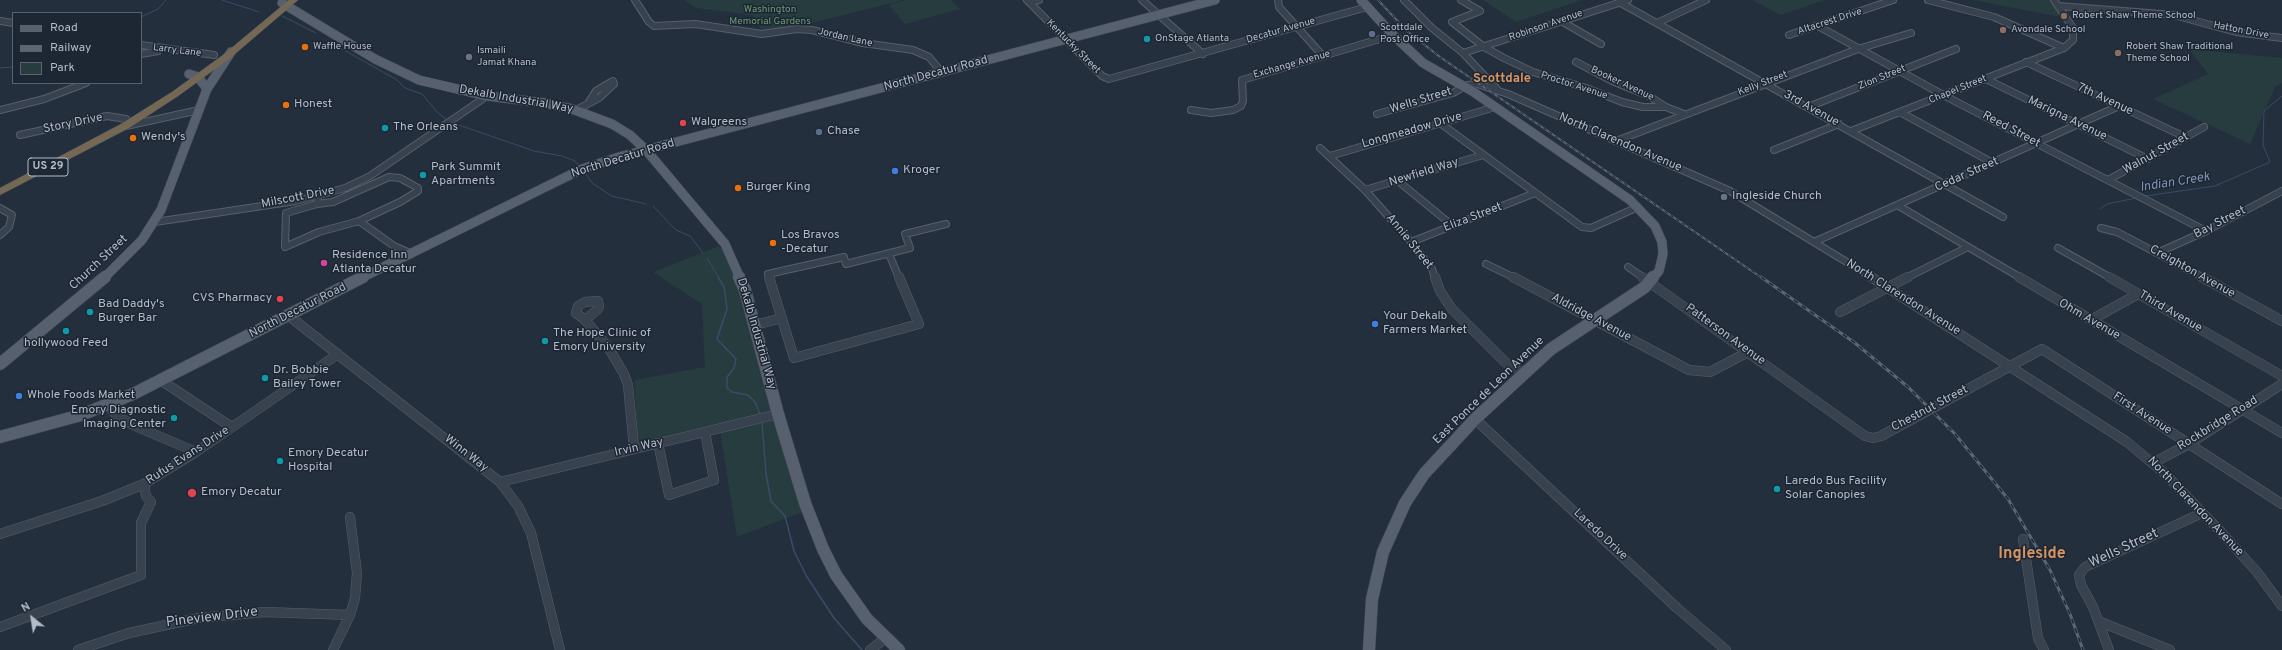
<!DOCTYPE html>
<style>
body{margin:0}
#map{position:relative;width:2282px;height:650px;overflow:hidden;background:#242f3e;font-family:Overpass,sans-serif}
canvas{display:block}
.legend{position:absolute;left:12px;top:12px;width:130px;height:72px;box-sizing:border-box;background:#1d2633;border:1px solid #59626f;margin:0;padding:5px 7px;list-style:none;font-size:12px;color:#b4bcc9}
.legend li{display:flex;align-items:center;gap:8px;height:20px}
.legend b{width:20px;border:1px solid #59626f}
.north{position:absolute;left:12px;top:598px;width:40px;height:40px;-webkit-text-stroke:3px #1d2633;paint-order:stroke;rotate:330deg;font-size:11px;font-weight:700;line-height:16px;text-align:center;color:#b4bcc9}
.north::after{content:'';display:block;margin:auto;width:14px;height:18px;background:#b4bcc9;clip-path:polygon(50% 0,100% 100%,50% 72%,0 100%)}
</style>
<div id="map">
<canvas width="2282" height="650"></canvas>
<ul class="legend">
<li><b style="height:5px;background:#56606e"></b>Road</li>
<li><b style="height:5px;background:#5a6575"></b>Railway</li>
<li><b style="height:11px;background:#263c3f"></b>Park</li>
</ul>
<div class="north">N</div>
</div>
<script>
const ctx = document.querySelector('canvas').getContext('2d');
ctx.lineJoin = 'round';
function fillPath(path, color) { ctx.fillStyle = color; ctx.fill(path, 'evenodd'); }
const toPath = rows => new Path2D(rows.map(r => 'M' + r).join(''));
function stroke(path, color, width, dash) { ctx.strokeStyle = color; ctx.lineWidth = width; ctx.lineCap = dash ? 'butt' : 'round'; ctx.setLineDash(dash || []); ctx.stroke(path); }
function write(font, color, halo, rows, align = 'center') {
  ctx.font = font + ' Overpass,sans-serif'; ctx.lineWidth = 3; ctx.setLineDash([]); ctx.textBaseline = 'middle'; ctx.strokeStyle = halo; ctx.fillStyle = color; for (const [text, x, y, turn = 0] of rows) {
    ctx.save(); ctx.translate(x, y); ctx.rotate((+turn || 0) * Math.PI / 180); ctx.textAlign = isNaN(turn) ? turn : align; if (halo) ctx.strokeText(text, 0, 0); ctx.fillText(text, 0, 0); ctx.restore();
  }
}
fillPath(toPath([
 [684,0,904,0,796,27,763,32,752,15,696,8],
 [907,0,951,0,960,9,905,24,889,5],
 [1483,0,1582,0,1516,22],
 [1752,0,1824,0,1781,15],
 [1974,0,2054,0,2066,18,2019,9],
 [2189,49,2282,58,2282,83,2275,87,2250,144,2153,99,2208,74],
 [719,246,744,274,773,391,810,509,737,537,719,425,637,446,635,380,705,367,702,304,653,272]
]), '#263c3f');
stroke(toPath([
 [222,0,259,12],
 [282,16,316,33],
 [141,17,158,9,166,0],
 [330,42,397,80,405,88,422,94,437,112,448,121],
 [0,68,13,67],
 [453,123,534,151,562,156,575,161,579,166],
 [584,171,592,183,612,196,646,204],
 [2145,196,2215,186,2270,162,2263,145,2264,111,2282,96],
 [653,206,676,230,690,236,703,253],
 [2100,209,2107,204,2136,198],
 [707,258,719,278]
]), '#394c67', 1);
stroke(toPath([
 [718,277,724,287,727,309,717,339,736,359,734,368,727,377,727,388,732,392,748,395,755,402,760,414],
 [762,422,766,474,771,501,785,516,794,551,807,577,834,618,862,650]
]), '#394c67', 1.5);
const minorFar1 = toPath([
 [635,0,649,22,654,26,695,24,762,34,797,29,812,30,863,43,913,50,929,57,942,73],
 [1027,0,1102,76,1109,79,1367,7],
 [1142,0,1203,54],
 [1278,0,1279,7,1323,56],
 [1404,0,1432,28,1463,53,1497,89],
 [1461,0,1480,11,1452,22,1484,47,1504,58,1533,72,1586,88,1622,102,1643,107,1666,107,1684,114],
 [1928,0,1994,17,2064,48],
 [1029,2,1039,0],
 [1619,2,2003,217],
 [2059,6,2174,15,2236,32,2282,38],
 [0,21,13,23],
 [1561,21,1601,44],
 [1657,23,1706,0],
 [1818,26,1945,96,2206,231],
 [1789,35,1893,0],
 [141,45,214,55],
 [1463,53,1628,0],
 [141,54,158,51],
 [1576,62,1612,81,1649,96,1666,107],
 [2026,62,2185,137],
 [1986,79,2148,159],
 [589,102,596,91,611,82],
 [1808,107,1956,49],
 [0,110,44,99,86,83],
 [576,110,599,98,614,84,613,81],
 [1191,110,1211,113,1233,110,1241,106,1243,101,1242,80,1393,35],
 [1900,112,1993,163],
 [1377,114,1453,93,1467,85,1477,84,1508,94,1730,191,1873,278],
 [1440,123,1582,227,1591,228,1638,207],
 [126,126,199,110],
 [1851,131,2064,48,2073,40,2073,28,2054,0],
 [20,135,107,116,126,119],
 [1616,141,1858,49,1911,33],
 [1320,148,1365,190,1411,242,1432,269,1435,278],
 [1774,150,1839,124],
 [1330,156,1495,107],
 [389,177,400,178,418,188,418,191,400,202,359,221,319,232,285,247,286,213,317,204,333,202,389,177],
 [2108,180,2204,127],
 [1398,181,1453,226],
 [1365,190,1483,155],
 [317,204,318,197],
 [1897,205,2021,278],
 [0,208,12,215,9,227,0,235],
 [359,221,394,246,412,254],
 [155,222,296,201,345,188,370,176,487,96],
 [2101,228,2117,232,2204,278],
 [1411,242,1535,193],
 [1814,242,2119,106],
 [2058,248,2111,278],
 [2157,253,2206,231,2282,191],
 [889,254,899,278],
 [1486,264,1515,278],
 [1628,267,1644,278],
 [769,278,768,274,844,257,846,264,910,248,905,234,946,224],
 [1906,278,1966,248]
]);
const minor = toPath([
 [769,277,794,358,919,324,899,277],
 [1435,277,1440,291,1452,309,1506,363,1524,373],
 [1513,277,1689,370,1710,372,1748,352],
 [1642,277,1865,436,1873,438,1881,436,2042,349,2282,504],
 [1871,277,2127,442,2164,473,2221,532,2257,572,2282,606],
 [2019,277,2282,433],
 [2109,277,2282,376],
 [2202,277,2282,321],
 [598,301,599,307,597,310,585,320,576,313,578,306,585,302,598,301],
 [1840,312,1908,277],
 [289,316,500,482,518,506,531,533,560,650],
 [585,320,608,347,624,374,628,385,634,448],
 [2091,320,2138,294],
 [755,325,782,318],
 [162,381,227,424,234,426],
 [111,404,111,409,116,415,135,426,196,452],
 [1475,419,1677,608,1726,650],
 [658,443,669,495,714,480,705,432],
 [2153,463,2189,444,2282,384],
 [500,482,778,414],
 [0,534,102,501,144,484,196,452,338,354],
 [2023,539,2038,638,2044,650],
 [2098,621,2170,650],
 [0,627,141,575,141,523,151,502,146,496,144,484],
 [78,650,129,633,199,618,265,612,350,615],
 [333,650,350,615,355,598,357,573,350,517],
 [870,650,886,638],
 [2109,650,2093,607,2081,585,2079,575,2085,567,2202,513]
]);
const majorFar1 = toPath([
 [1361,0,1393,35,1423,63,1472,91,1630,200,1655,226,1662,242,1663,254,1659,271,1653,278],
 [282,3,375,59,419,80,487,96,545,103,572,109,612,124,630,135,646,150,725,244,740,278],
 [189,74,198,77,207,89],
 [104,278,142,240,161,210,207,89,231,52],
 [361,278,582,169,619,157,1215,0]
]);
const major = toPath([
 [739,277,745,290,778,414,805,503,823,549,836,575,867,619,899,650],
 [0,364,105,277],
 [0,437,81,415,133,394,363,277],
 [1369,650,1372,599,1383,552,1405,503,1424,474,1475,419,1551,349,1645,287,1653,277]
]);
const highway = toPath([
 [289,0,298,0,229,59,178,96,129,128,0,195,0,188,121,124,172,92,223,55,289,0]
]);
stroke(minorFar1, '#565f6c', 8);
stroke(minor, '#565f6c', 10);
stroke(majorFar1, '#414a57', 10);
stroke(major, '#414a57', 13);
stroke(highway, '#434c59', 1);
stroke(minorFar1, '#38414e', 6);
stroke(minor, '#38414e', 9);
stroke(majorFar1, '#56606e', 9);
stroke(major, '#56606e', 12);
fillPath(highway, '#746855');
const railFar1 = toPath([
 [1378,0,1407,31,1440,57,1762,278]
]);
const rail = toPath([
 [1761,277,1855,343,1908,387,1955,434,2008,499,2050,570,2070,614,2083,650]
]);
stroke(railFar1, '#5a6575', 2);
stroke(rail, '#5a6575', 3);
stroke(railFar1, '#1d2633', 1, [3.5]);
stroke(rail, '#1d2633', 1.5, [5]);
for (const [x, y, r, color] of [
 [2064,16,4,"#8d6e63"],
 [2003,30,4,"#8d6e63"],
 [1372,34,4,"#5c6f8a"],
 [1147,39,4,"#0f9aa8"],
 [305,47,4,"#e8710a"],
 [2118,53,4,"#8d6e63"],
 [469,57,4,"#6b7280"],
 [286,105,4,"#e8710a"],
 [683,123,4,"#e0444e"],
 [385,128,4,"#0f9aa8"],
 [819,132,4,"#5c6f8a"],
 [133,138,4,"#e8710a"],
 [895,171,4,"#3f7fe0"],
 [423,175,4,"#0f9aa8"],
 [738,188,4,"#e8710a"],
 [1724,197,4,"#6b7280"],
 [773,243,4,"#e8710a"],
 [324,263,4,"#d1479c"],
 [280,299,4,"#e0444e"],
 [90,312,4,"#0f9aa8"],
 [1375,324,4,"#3f7fe0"],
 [66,331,4,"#0f9aa8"],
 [545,341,4,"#0f9aa8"],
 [265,378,4,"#0f9aa8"],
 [19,396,4,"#3f7fe0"],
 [174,418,4,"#0f9aa8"],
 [280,461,4,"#0f9aa8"],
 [1777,489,4,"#0f9aa8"],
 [192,493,5,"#e0444e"]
]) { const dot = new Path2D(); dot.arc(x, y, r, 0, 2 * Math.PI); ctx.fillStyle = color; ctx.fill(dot); stroke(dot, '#1d2633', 1.5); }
write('10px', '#6b9a76', '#1d2633', [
 ["Washington",770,10],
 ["Memorial Gardens",770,22]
]);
write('10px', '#b4bcc9', '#1d2633', [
 ["Robert Shaw Theme School",2072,16],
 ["Scottdale",1380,28],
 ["Post Office",1380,40],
 ["Avondale School",2011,30],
 ["OnStage Atlanta",1155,39],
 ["Waffle House",313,47],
 ["Robert Shaw Traditional",2126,47],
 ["Theme School",2126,59],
 ["Ismaili",477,51],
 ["Jamat Khana",477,63]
], 'left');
write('10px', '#b4bcc9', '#1d2633', [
 ["Altacrest Drive",1830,22,-18],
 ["Robinson Avenue",1546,26,-19],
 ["Decatur Avenue",1281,31,-16],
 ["Hatton Drive",2241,31,11],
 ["Jordan Lane",845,38,13],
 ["Kentucky Street",1073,47,45],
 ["Larry Lane",177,51,7],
 ["Exchange Avenue",1292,65,-16],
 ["Zion Street",1882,78,-22],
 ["Booker Avenue",1622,84,25],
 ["Kelly Street",1763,84,-21],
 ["Proctor Avenue",1574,86,18],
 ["Chapel Street",1958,90,-22]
]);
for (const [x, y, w] of [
 [48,167,40]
]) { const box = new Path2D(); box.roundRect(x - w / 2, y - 9, w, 18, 3); ctx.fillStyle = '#1d2633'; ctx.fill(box); stroke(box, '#b4bcc9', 1); }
write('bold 11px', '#b4bcc9', null, [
 ["US 29",48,167]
]);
write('12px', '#b4bcc9', '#1d2633', [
 ["North Decatur Road",936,74,-15],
 ["Dekalb Industrial Way",516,100,10],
 ["7th Avenue",2105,100,25],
 ["Wells Street",1421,101,-17],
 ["3rd Avenue",1811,109,29],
 ["Marigna Avenue",2067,119,26],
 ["Story Drive",73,124,-12],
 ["Reed Street",2011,130,28],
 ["Longmeadow Drive",1412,131,-16],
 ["North Clarendon Avenue",1620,143,23],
 ["Walnut Street",2156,154,-29],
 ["North Decatur Road",623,159,-17],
 ["Newfield Way",1424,173,-17],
 ["Cedar Street",1967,175,-24],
 ["Milscott Drive",298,198,-11],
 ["Eliza Street",1473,218,-21],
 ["Bay Street",2220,223,-27],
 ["Annie Street",1409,242,51],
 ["Church Street",99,263,-43],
 ["Creighton Avenue",2192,272,29],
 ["North Clarendon Avenue",1903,298,32],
 ["North Decatur Road",298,311,-27],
 ["Third Avenue",2170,312,30],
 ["Aldridge Avenue",1591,318,28],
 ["Ohm Avenue",2089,320,30],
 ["Dekalb Industrial Way",756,334,74],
 ["Patterson Avenue",1725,335,36],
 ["East Ponce de Leon Avenue",1489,391,-44],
 ["Chestnut Street",1930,409,-28],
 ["First Avenue",2142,414,33],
 ["Rockbridge Road",2218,424,-32],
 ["Irvin Way",639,448,-13],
 ["Winn Way",466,454,38],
 ["Rufus Evans Drive",188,456,-33],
 ["North Clarendon Avenue",2195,507,46],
 ["Laredo Drive",1600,535,43]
]);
write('12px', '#b4bcc9', '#1d2633', [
 ["Honest",294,105],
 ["Walgreens",691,123],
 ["The Orleans",393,128],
 ["Chase",827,132],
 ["Wendy's",141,138],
 ["Park Summit",431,168],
 ["Apartments",431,182],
 ["Kroger",903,171],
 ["Burger King",746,188],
 ["Ingleside Church",1732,197],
 ["Los Bravos",781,236],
 ["-Decatur",781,250],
 ["Residence Inn",332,256],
 ["Atlanta Decatur",332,270],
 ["CVS Pharmacy",272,299,"right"],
 ["Bad Daddy's",98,305],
 ["Burger Bar",98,319],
 ["Your Dekalb",1383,317],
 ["Farmers Market",1383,331],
 ["The Hope Clinic of",553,334],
 ["Emory University",553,348],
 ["hollywood Feed",66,344,"center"],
 ["Dr. Bobbie",273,371],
 ["Bailey Tower",273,385],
 ["Whole Foods Market",27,396],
 ["Emory Diagnostic",166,411,"right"],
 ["Imaging Center",166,425,"right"],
 ["Emory Decatur",288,454],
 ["Hospital",288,468],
 ["Laredo Bus Facility",1785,482],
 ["Solar Canopies",1785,496],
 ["Emory Decatur",201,493]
], 'left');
write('bold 13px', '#d59563', '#1d2633', [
 ["Scottdale",1502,79]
]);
write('italic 13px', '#7c92b1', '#1d2633', [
 ["Indian Creek",2175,183,-9]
]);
write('14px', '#b4bcc9', '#1d2633', [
 ["Wells Street",2124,549,-25],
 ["Pineview Drive",212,618,-7]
]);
write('bold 16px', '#d59563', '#1d2633', [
 ["Ingleside",2032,555]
]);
</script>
